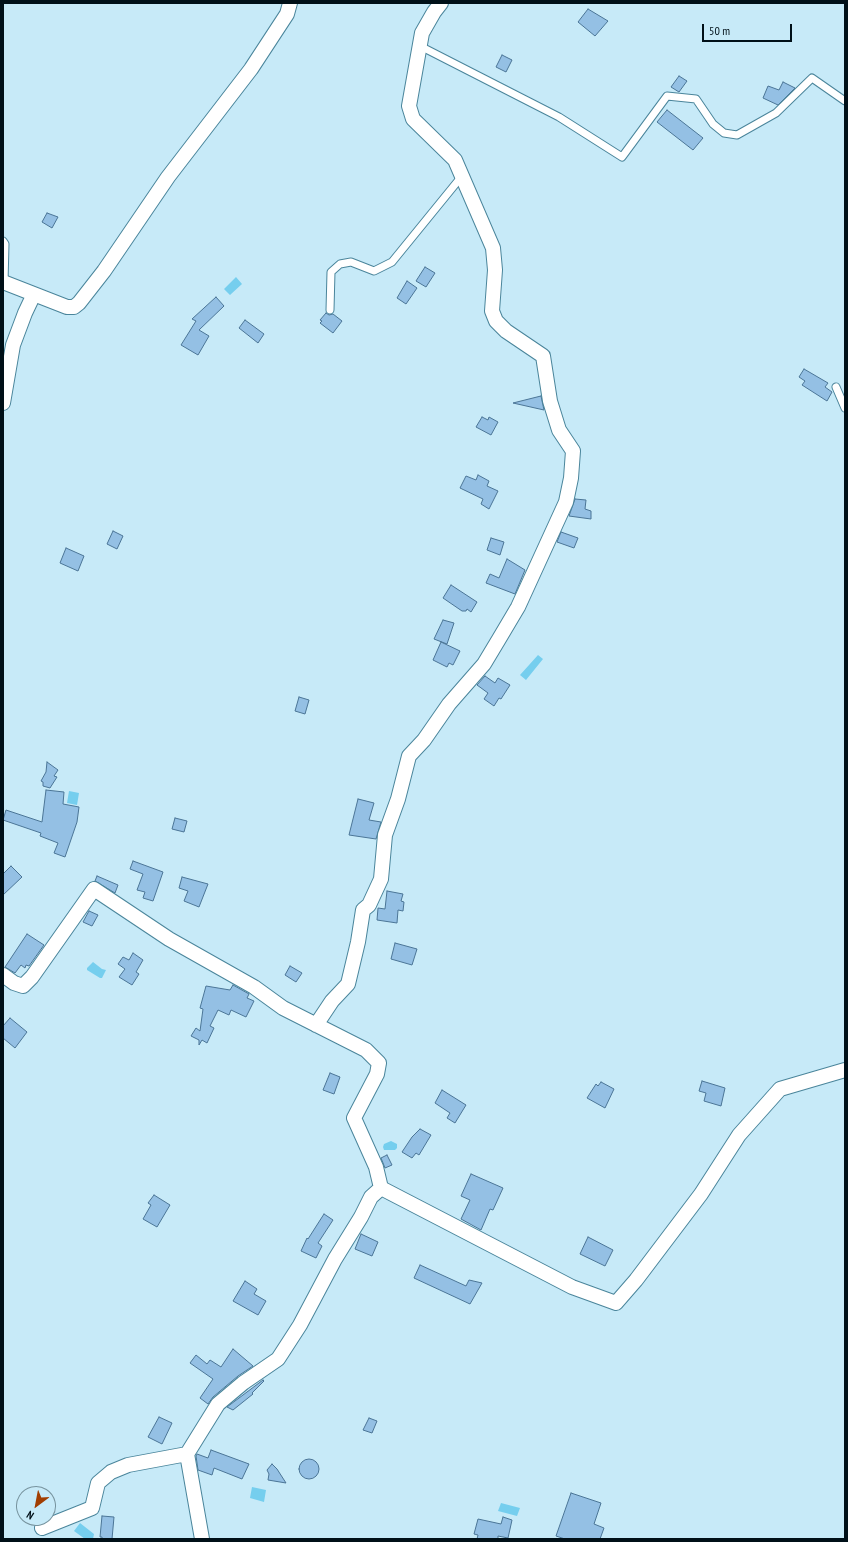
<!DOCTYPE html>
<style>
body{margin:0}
#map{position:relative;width:848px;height:1542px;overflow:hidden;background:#c7eaf8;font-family:"PT Sans Narrow",sans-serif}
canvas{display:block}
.frame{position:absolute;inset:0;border:4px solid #001018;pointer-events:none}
.north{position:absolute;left:16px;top:1486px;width:40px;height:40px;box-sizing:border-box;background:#c7eaf8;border:1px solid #77939e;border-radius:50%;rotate:212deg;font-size:11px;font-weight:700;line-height:16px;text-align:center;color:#001018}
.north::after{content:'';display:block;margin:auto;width:14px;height:18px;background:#a13e02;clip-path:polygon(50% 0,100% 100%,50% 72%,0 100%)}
.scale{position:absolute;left:702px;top:24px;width:90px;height:18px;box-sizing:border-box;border:2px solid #001018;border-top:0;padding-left:5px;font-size:12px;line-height:14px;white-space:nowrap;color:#001018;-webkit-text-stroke:3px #c7eaf8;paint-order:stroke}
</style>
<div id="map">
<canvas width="848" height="1542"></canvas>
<div class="frame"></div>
<div class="north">N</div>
<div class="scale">50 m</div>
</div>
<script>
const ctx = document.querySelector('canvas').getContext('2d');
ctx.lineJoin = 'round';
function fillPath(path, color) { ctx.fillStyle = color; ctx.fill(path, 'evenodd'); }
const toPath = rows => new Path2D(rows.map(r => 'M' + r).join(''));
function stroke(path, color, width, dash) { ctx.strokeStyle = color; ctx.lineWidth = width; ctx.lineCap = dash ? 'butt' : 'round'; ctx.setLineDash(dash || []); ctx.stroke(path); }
fillPath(toPath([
 [236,277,242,284,230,295,224,289],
 [538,655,543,659,526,680,520,675],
 [69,791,79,793,77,805,67,803],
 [93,962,102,969,106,970,102,978,100,978,87,970,87,968],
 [391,1141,397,1144,397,1148,395,1150,384,1150,383,1147,384,1144],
 [252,1487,266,1490,264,1502,250,1498],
 [501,1503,520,1508,517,1516,498,1511],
 [80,1523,94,1534,93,1539,85,1539,74,1531]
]), '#75ceee');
const building = toPath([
 [588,9,608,21,595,36,578,22,588,9],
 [502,55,512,60,506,72,496,67,502,55],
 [679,76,687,81,679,92,671,87,679,76],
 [783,82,795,88,778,105,763,98,768,86,779,90,783,82],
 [667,110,703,138,693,150,657,122,667,110],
 [47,213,58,217,52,228,42,222,47,213],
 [425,267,435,273,426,287,416,281,425,267],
 [407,281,417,288,406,304,397,298,407,281],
 [216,297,224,306,199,330,209,336,198,355,181,345,196,321,192,319,216,297],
 [326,313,329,315,333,314,342,321,333,333,320,323,322,321,320,320,326,313],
 [245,320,264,334,258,343,239,328,245,320],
 [804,369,828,383,825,387,832,392,827,401,802,385,805,381,799,377,804,369],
 [541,396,544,410,513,403,541,396],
 [482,417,488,420,489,417,498,422,491,435,476,427,482,417],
 [478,475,489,481,487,486,498,491,489,509,481,504,483,499,460,488,466,476,476,480,478,475],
 [575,499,586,500,585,509,591,511,591,519,569,516,575,499],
 [113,531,123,536,117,549,107,544,113,531],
 [561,532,578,538,574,548,557,542,561,532],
 [491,538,504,542,500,555,487,550,491,538],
 [66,548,84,556,78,571,60,563,66,548],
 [507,559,525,570,515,594,486,583,490,574,499,578,507,559],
 [451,585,477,602,471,612,467,609,466,611,462,611,443,598,451,585],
 [443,620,454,623,447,644,434,639,443,620],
 [441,642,460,651,453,665,449,663,447,667,433,660,441,642],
 [485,676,495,683,498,678,510,685,501,699,499,698,494,706,484,699,488,693,477,685,485,676],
 [299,697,309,700,305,714,295,711,299,697],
 [47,762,58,770,54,776,57,777,50,788,43,786,43,782,41,781,46,772,47,762],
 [46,790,64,792,63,804,79,807,77,822,65,857,54,853,58,843,40,836,41,833,3,820,6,810,42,822,46,790],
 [358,799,374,803,369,820,381,822,376,839,349,835,358,799],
 [175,818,187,821,184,832,172,829,175,818],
 [133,861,163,872,153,901,143,898,145,892,137,890,143,874,130,869,133,861],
 [11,866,22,877,3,895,3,874,11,866],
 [97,876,118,885,115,893,95,881,97,876],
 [182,877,208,884,199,907,184,901,188,891,179,888,182,877],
 [387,891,403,894,401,901,404,902,403,911,398,910,397,923,377,920,378,908,385,909,387,891],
 [89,911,98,915,92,926,83,922,89,911],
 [27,934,44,945,29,966,26,965,25,968,21,965,15,973,5,967,27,934],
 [395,943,417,949,412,965,391,959,395,943],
 [133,953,143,960,136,972,139,974,132,985,119,977,125,969,118,964,123,957,129,960,133,953],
 [290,966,302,973,296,982,285,975,290,966],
 [233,985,249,994,247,998,254,1001,246,1017,231,1010,229,1015,218,1010,210,1026,214,1028,207,1043,202,1040,199,1045,199,1040,191,1036,196,1028,200,1031,203,1009,200,1008,206,986,230,990,233,985],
 [10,1018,27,1032,15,1048,3,1038,3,1026,10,1018],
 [330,1073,340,1077,334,1094,323,1090,330,1073],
 [702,1081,725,1088,721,1106,704,1101,706,1093,699,1091,702,1081],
 [601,1082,614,1089,605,1108,587,1098,596,1084,598,1086,601,1082],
 [442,1090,466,1105,455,1123,447,1118,450,1113,435,1103,442,1090],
 [420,1129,431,1135,419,1155,416,1153,412,1158,402,1152,412,1137,420,1129],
 [387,1155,392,1165,385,1168,381,1158,387,1155],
 [471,1174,503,1188,493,1210,490,1209,481,1230,461,1219,470,1200,461,1196,471,1174],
 [154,1195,170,1205,157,1227,143,1219,151,1205,148,1203,154,1195],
 [324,1214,333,1220,318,1243,322,1246,316,1258,301,1251,307,1238,308,1239,324,1214],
 [361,1234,378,1242,372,1256,355,1249,361,1234],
 [588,1237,613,1250,605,1266,580,1254,588,1237],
 [420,1265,466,1286,469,1280,482,1283,470,1304,414,1278,420,1265],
 [245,1281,257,1289,254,1294,266,1301,258,1315,233,1301,245,1281],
 [233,1349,253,1366,238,1376,213,1397,208,1404,200,1398,213,1379,190,1363,196,1355,207,1364,210,1360,221,1367,233,1349],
 [263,1380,264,1381,252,1393,253,1394,233,1410,227,1407,263,1380],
 [159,1417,172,1423,162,1444,148,1437,159,1417],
 [369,1418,377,1421,372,1433,363,1430,369,1418],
 [211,1450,249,1464,242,1479,214,1468,212,1475,198,1470,196,1456,197,1454,208,1458,211,1450],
 '299 1469a10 10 0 1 1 20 0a10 10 0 1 1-20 0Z',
 [272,1464,277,1469,286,1483,268,1480,269,1474,267,1470,272,1464],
 [571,1493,601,1503,594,1524,604,1528,600,1539,565,1539,556,1536,571,1493],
 [102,1516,114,1517,112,1539,102,1539,102,1537,100,1537,102,1516],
 [503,1517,512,1520,508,1538,498,1536,498,1539,477,1539,478,1535,474,1534,478,1519,501,1524,503,1517]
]);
fillPath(building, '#94c0e4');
stroke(building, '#4b7596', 1);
const service = toPath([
 [420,46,559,117,622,157,667,96,696,99,713,124,724,133,737,135,776,113,812,78,845,101],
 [3,241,5,244,4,283],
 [330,310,331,272,340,264,351,262,374,271,392,262,462,176],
 [836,387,845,408]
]);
const minor = toPath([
 [3,282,67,307,74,307,79,303,104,271,168,177,251,69,287,14,290,3],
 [3,403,13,345,25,313,34,294],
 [3,975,14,983,23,986,32,977,94,889,169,939,254,987,283,1008,366,1050,379,1063,377,1074,354,1118,376,1167,381,1188],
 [316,1025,332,1001,348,984,358,942,363,910,369,905,381,879,385,835,398,799,409,756,424,740,449,704,484,664,499,639,518,607,566,502,571,478,573,451,559,430,550,401,543,356,506,331,496,321,492,311,495,270,493,248,455,160,413,119,409,106,422,33,434,12,441,3],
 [42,1528,92,1508,98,1483,111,1472,128,1465,187,1454],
 [202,1539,187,1454,218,1404,243,1383,278,1359,300,1325,335,1259,361,1217,371,1197,381,1188,572,1287,616,1303,636,1280,701,1194,739,1135,780,1089,845,1070]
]);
stroke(service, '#4a859b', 9);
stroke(minor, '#4a859b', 16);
stroke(service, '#fff', 7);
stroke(minor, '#fff', 14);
</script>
